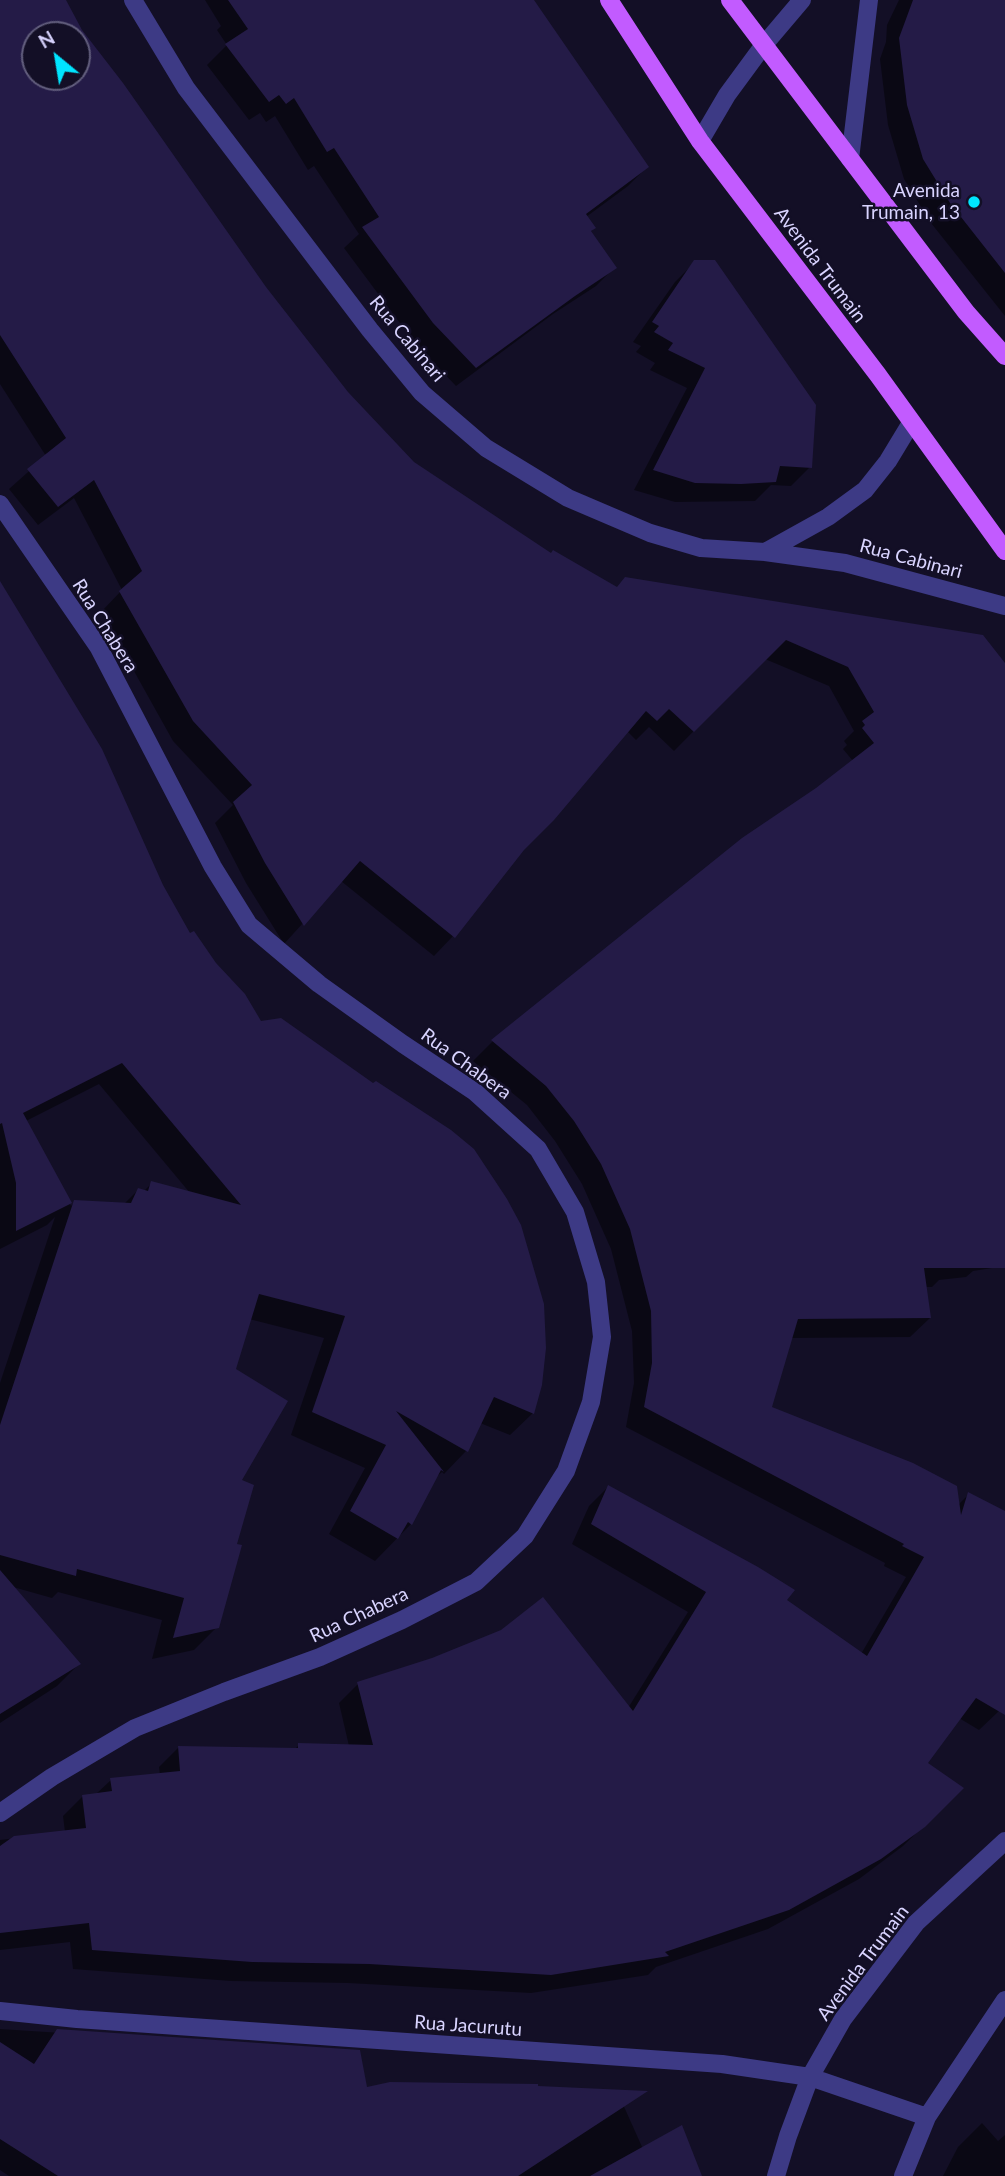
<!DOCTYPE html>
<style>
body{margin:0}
#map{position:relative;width:1005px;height:2176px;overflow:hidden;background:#130f26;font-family:Lato,sans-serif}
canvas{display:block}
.north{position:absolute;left:21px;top:21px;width:70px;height:70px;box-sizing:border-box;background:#130f26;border:2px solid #625e7d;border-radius:50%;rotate:330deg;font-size:19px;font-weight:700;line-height:28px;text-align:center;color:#d9d4ff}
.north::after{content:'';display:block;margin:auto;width:24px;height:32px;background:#00e5ff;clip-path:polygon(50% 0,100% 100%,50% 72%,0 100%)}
</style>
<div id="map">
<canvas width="1005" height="2176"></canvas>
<div class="north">N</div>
</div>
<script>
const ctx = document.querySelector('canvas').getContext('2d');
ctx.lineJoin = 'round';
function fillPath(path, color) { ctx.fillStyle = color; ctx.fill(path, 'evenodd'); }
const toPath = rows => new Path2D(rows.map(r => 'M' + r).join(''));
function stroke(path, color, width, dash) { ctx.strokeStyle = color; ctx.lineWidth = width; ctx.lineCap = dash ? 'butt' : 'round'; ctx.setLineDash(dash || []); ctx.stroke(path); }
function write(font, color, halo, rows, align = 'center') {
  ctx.font = font + ' Lato,sans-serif'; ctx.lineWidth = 5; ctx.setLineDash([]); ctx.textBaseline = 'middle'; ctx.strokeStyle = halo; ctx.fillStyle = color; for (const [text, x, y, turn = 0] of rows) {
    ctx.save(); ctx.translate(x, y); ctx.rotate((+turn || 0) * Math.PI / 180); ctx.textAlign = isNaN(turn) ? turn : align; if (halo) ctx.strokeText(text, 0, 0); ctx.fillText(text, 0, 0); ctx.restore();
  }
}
fillPath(toPath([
 [0,0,64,0,81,31,287,319,347,393,413,464,551,555,616,588,1005,668,1005,1266,973,1271,966,1277,939,1280,932,1287,925,1287,930,1318,910,1337,791,1338,770,1408,958,1505,969,1494,1005,1513,1005,1698,999,1711,979,1730,959,1718,926,1764,961,1789,903,1846,859,1879,768,1929,656,1967,648,1975,531,1993,348,1983,231,1981,73,1969,70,1942,0,1950,0,1840,65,1832,63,1816,83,1796,96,1794,111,1780,160,1775,159,1767,179,1747,294,1750,299,1745,349,1746,339,1703,358,1684,628,1708,688,1612,572,1544,589,1506,608,1487,784,1601,861,1654,906,1577,884,1566,885,1563,626,1427,634,1383,632,1331,611,1249,582,1184,555,1141,527,1105,473,1061,493,1041,743,839,817,790,853,761,843,749,847,745,844,741,854,731,829,686,765,659,674,751,649,727,636,740,627,731,523,849,453,936,434,956,341,881,284,944,246,883,215,823,233,805,173,741,101,612,122,590,74,498,38,525,9,489,46,456,0,384],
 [35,35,77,35,77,77,35,77],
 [205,0,533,0,647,167,628,186,586,217,594,228,590,233,615,267,596,286,553,314,456,386,414,342,344,248,359,234,314,166,308,170,275,116,266,122,260,113,249,120,207,65,227,45,217,30,221,26],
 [899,0,1005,0,1005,316,931,223,904,179,888,125,880,59,886,42,887,25],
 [695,262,810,467,791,486,771,485,755,501,675,502,634,490,687,388,650,370,655,363,636,352,641,346,633,342,675,282],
 [0,591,189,935,260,1023,533,1413,510,1435,480,1423,466,1451,444,1474,442,1472,433,1480,411,1524,375,1561,329,1534,365,1468,291,1435,324,1338,249,1319,234,1370,240,1481,235,1545,217,1627,194,1650,152,1659,162,1620,58,1592,52,1598,13,1587,79,1664,57,1686,0,1723,0,1383,55,1217,47,1225,0,1249],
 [99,1084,190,1193,152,1183,143,1192,138,1190,124,1204,75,1202,71,1206,26,1121],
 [0,2029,359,2052,366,2089,536,2088,617,2091,643,2149,696,2176,9,2176,0,2170],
 [982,2123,998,2141,1005,2135,1005,2176,943,2176,958,2147]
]), '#0007');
fillPath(toPath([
 [0,0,66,0,82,30,123,83,266,287,348,392,414,462,551,553,553,550,617,587,625,577,983,635,1005,663,1005,1268,924,1268,931,1318,798,1319,772,1407,913,1463,957,1486,961,1515,968,1492,1005,1511,1005,1715,976,1698,928,1763,964,1788,925,1827,881,1859,789,1910,665,1952,669,1956,551,1975,369,1964,252,1962,92,1950,89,1923,0,1933,0,1846,14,1836,86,1828,82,1795,112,1791,110,1778,180,1771,178,1746,298,1748,298,1743,373,1745,357,1682,432,1658,501,1630,543,1597,633,1711,706,1592,591,1524,608,1485,758,1567,795,1590,787,1600,867,1656,924,1557,902,1546,904,1544,644,1407,652,1363,651,1311,630,1229,601,1164,574,1121,546,1086,491,1040,742,838,816,788,874,743,862,728,865,725,862,721,874,712,848,667,786,640,694,732,669,709,657,721,646,711,554,820,524,850,455,938,360,861,304,926,265,863,233,802,252,785,193,721,119,591,142,571,94,480,58,507,27,469,66,438,0,335],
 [35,35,77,35,77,77,35,77],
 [228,0,534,0,649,167,586,214,596,228,591,231,617,268,575,296,476,368,433,323,362,227,379,217,334,148,327,152,294,98,286,104,279,95,269,102,225,44,248,29],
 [913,0,1005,0,1005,273,950,203,923,159,907,105,899,38],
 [694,260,715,260,816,405,812,468,780,466,776,482,741,484,695,483,653,470,705,368,668,350,673,343,654,332,659,326,652,322],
 [0,581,102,749,163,885,190,933,194,931,216,963,245,994,261,1021,281,1018,373,1083,376,1081,451,1130,474,1149,507,1199,521,1225,544,1304,546,1348,542,1385,534,1414,494,1397,468,1452,396,1411,444,1472,441,1470,412,1525,408,1522,398,1539,350,1511,386,1445,312,1412,345,1316,259,1294,236,1369,288,1401,242,1480,254,1485,237,1544,242,1545,219,1628,173,1638,184,1598,77,1569,76,1576,0,1555,0,1425,74,1200,131,1203,138,1188,148,1191,151,1181,241,1205,122,1063,23,1113,72,1203,16,1231,16,1183,2,1123,0,1124],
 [0,1570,81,1664,0,1714],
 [57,2029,360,2050,367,2087,390,2082,538,2084,538,2086,648,2091,518,2176,58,2176,0,2139,0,2042,34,2064],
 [682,2125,702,2176,590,2176]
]), '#241b47');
stroke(toPath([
 [133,0,186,88,370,330,422,393,486,448,568,498,650,533,701,548,765,552,845,563,1005,606],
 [700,141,727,95,763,46,802,0],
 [850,159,869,0],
 [0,504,99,648,213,867,249,925,319,984,403,1044,475,1092,538,1149,575,1212,596,1282,602,1337,591,1402,566,1471,525,1536,476,1582,402,1620,320,1657,224,1692,135,1728,52,1777,0,1813],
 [765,552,828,517,865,490,888,461,911,423],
 [0,2011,77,2019,722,2064,810,2077,927,2117],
 [776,2176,788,2136,810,2077,843,2019,916,1923,1005,1841],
 [903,2176,927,2117,1005,2000]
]), '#3d3a85', 18);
stroke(toPath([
 [609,0,700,141,878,375,1005,551],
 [730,0,966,312,1005,356]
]), '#c25bff', 18);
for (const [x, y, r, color] of [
 [974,202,7,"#00e5ff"]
]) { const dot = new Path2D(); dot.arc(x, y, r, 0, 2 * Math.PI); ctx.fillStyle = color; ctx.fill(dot); stroke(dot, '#130f26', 2.5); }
write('19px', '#d9d4ff', '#130f26', [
 ["Avenida",960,191],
 ["Trumain, 13",960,213]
], 'right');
write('19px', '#d9d4ff', '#130f26', [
 ["Avenida Trumain",820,265,53],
 ["Rua Cabinari",407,339,50],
 ["Rua Cabinari",911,559,15],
 ["Rua Chabera",105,626,58],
 ["Rua Chabera",466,1064,36],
 ["Rua Chabera",359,1615,-25],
 ["Avenida Trumain",863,1963,-53],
 ["Rua Jacurutu",468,2026,4]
]);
</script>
